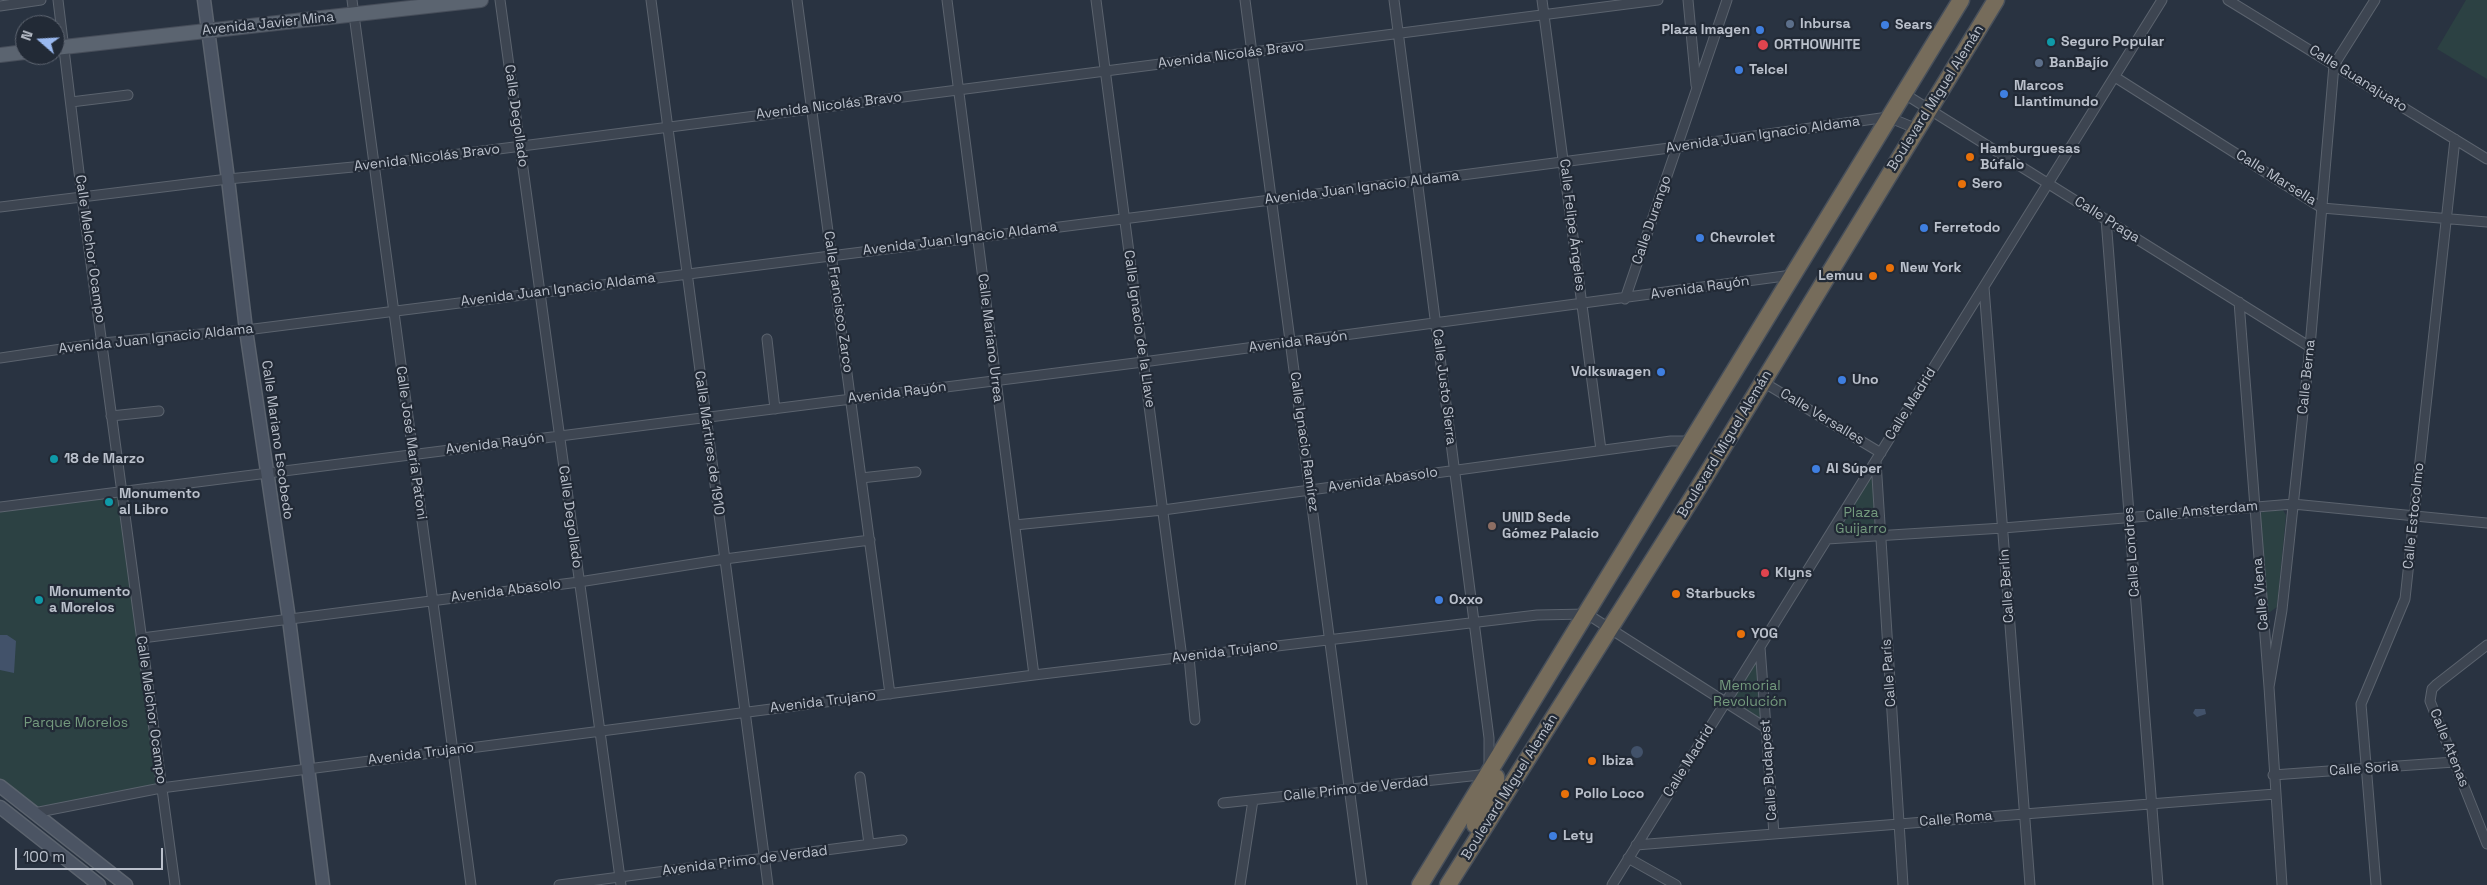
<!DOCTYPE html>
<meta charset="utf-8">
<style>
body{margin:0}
#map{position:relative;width:2487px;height:885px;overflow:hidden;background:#293341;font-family:"Space Grotesk",sans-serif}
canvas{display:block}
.north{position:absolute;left:15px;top:15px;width:50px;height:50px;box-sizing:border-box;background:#222a36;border:1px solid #5f6672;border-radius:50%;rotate:289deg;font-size:14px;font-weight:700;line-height:20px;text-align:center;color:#bac0cb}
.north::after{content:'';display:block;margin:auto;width:18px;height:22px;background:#9ab9f0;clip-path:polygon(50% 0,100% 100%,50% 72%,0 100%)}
.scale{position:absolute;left:15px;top:848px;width:148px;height:22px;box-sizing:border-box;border:2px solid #bac0cb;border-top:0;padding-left:6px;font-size:15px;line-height:18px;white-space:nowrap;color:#bac0cb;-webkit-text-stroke:4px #222a36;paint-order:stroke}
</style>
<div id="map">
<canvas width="2487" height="885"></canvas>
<div class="north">N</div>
<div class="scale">100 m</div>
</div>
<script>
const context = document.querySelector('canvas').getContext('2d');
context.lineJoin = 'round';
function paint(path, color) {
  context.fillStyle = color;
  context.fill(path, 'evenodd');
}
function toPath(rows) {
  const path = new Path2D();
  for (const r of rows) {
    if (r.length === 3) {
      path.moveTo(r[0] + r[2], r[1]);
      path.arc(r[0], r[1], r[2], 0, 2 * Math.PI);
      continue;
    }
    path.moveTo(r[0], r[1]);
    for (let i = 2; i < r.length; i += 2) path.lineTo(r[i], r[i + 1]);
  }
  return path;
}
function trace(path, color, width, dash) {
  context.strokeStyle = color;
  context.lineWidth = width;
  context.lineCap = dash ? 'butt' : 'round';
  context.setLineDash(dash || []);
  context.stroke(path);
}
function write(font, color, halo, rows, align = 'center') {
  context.font = font + ' "Space Grotesk",sans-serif';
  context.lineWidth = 4.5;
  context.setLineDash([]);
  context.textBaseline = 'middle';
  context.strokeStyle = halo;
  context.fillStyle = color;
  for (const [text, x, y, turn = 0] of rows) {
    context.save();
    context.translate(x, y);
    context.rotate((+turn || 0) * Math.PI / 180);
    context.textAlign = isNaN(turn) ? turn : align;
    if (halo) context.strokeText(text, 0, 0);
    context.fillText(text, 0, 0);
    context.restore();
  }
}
paint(toPath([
 [2466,0,2487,0,2487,79,2437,49],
 [1875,466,1880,538,1829,539],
 [121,490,163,788,35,807,0,780,0,506],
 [2283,510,2286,515,2277,607,2270,612,2267,611,2258,515,2262,512],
 [1764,643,1768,725,1729,699]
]), '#2c4143');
paint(toPath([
 [0,635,7,635,16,641,14,673,0,670],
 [2195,709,2205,709,2206,714,2197,717,2193,713],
 [1637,752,6]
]), '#42526a');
const street = toPath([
 [58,0,82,197,175,885],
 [352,0,471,885],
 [500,0,621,885],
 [651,0,768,885],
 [797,0,890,694],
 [947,0,1034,675],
 [1096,0,1182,658],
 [1245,0,1362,885],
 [1542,0,1601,450],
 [1688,0,1696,85],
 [2228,0,2487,159],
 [0,6,41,0],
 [2115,77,2322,208,2487,222],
 [1903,93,2310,347],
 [71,102,128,95],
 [0,207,228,179,374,165,1658,0],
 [2106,219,2158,885],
 [1984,287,2030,885],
 [1625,299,1727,0],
 [2239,302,2269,687,2282,885],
 [767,339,775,409],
 [0,358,102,343,246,330,1186,211,1677,147,1888,117,1917,129],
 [1763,382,1881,453],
 [111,416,159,411],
 [1876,461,1903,885],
 [861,478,916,472],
 [0,507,1143,362,1792,275],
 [1015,525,1163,510,1671,441,1692,441],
 [1827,539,2003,528,2293,504,2487,523],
 [142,638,579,582,725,559,870,540],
 [2487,645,2437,684,2432,689,2430,701,2487,844],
 [1760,647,1774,834],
 [1189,657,1195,720],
 [2269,687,2282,610,2310,347,2334,65,2375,0],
 [2273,775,2454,762],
 [860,777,869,844],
 [1223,803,1489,774,1489,738,1394,0],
 [34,813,161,788,1034,675,1537,615,1587,614,1766,728],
 [1636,845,2275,794],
 [1628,858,1676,885],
 [559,885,902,840],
 [1240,885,1253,800],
 [1612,885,2162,0],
 [2376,885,2361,704,2405,599,2455,139]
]);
const secondary = toPath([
 [204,0,228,179,246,330,289,619,323,885],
 [0,786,126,885],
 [0,807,99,885]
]);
const primary = toPath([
 [55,48,481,0],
 [0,55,25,52]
]);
const highway = toPath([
 [1475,825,1496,785,1496,777,1489,774],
 [1420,885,1961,0],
 [1448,885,1694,495,1996,0]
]);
trace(street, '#5b636e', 11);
trace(secondary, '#5b636e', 15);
trace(primary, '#474e5a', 16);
trace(highway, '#48505b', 19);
trace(street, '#3d4551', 9);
trace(secondary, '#4b5463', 12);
trace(primary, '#5b6470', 14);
trace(highway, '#766c5b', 16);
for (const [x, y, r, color] of [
 [1790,24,5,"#5c6f8a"],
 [1885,25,5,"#3f7fe0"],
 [1760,30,5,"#3f7fe0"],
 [2051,42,5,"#0f9aa8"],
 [1763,45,6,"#e0444e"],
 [2039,63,5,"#5c6f8a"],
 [1739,70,5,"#3f7fe0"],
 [2004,94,5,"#3f7fe0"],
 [1970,157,5,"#e8710a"],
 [1962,184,5,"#e8710a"],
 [1924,228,5,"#3f7fe0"],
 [1700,238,5,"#3f7fe0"],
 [1890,268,5,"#e8710a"],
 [1873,276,5,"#e8710a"],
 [1661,372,5,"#3f7fe0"],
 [1842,380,5,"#3f7fe0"],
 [54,459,5,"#0f9aa8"],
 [1816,469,5,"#3f7fe0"],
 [109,502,5,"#0f9aa8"],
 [1492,526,5,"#8d6e63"],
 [1765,573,5,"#e0444e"],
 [1676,594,5,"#e8710a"],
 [39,600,5,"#0f9aa8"],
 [1439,600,5,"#3f7fe0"],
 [1741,634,5,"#e8710a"],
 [1592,761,5,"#e8710a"],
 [1565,794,5,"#e8710a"],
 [1553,836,5,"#3f7fe0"]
]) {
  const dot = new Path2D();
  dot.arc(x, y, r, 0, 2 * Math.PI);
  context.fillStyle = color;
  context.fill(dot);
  trace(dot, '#222a36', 2);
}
write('14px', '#bac0cb', '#222a36', [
 ["Avenida Javier Mina",268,24,-6],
 ["Avenida Nicolás Bravo",1231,55,-7],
 ["Calle Guanajuato",2358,79,32],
 ["Boulevard Miguel Alemán",1936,98,-58],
 ["Avenida Nicolás Bravo",829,106,-7],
 ["Calle Degollado",516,116,82],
 ["Avenida Juan Ignacio Aldama",1763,135,-8],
 ["Avenida Nicolás Bravo",427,158,-7],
 ["Calle Marsella",2276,178,32],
 ["Avenida Juan Ignacio Aldama",1362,188,-7],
 ["Calle Durango",1652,220,-71],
 ["Calle Praga",2107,220,32],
 ["Calle Felipe Ángeles",1572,225,83],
 ["Avenida Juan Ignacio Aldama",960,239,-7],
 ["Calle Melchor Ocampo",90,249,82],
 ["Avenida Rayón",1700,288,-8],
 ["Avenida Juan Ignacio Aldama",558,290,-7],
 ["Calle Francisco Zarco",838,302,82],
 ["Calle Ignacio de la Llave",1139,329,82],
 ["Calle Mariano Urrea",990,338,83],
 ["Avenida Juan Ignacio Aldama",156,339,-6],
 ["Avenida Rayón",1298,342,-7],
 ["Calle Berna",2307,377,-84],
 ["Calle Justo Sierra",1444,387,83],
 ["Avenida Rayón",897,393,-7],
 ["Calle Madrid",1911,404,-58],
 ["Calle Versalles",1822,417,31],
 ["Calle Mariano Escobedo",277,440,82],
 ["Calle Ignacio Ramírez",1304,442,82],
 ["Calle José María Patoni",411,443,82],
 ["Calle Mártires de 1910",709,443,82],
 ["Avenida Rayón",495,444,-7],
 ["Boulevard Miguel Alemán",1725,444,-59],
 ["Avenida Abasolo",1383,480,-8],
 ["Calle Amsterdam",2202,511,-5],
 ["Calle Estocolmo",2414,516,-84],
 ["Calle Degollado",570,517,82],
 ["Calle Londres",2132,552,-94],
 ["Calle Berlín",2007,586,-94],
 ["Avenida Abasolo",506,591,-7],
 ["Calle Viena",2261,594,-95],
 ["Avenida Trujano",1225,652,-7],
 ["Calle París",1889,673,-94],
 ["Avenida Trujano",823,702,-7],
 ["Calle Melchor Ocampo",151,710,82],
 ["Calle Atenas",2449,748,68],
 ["Avenida Trujano",421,754,-7],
 ["Calle Madrid",1689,761,-58],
 ["Calle Soria",2364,769,-4],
 ["Calle Budapest",1769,770,-94],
 ["Boulevard Miguel Alemán",1510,787,-58],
 ["Calle Primo de Verdad",1356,789,-6],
 ["Calle Roma",1956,819,-5],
 ["Avenida Primo de Verdad",745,861,-7]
]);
write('bold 14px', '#bac0cb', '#222a36', [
 ["Inbursa",1800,24],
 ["Sears",1895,25],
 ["Plaza Imagen",1750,30,"right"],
 ["Seguro Popular",2061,42],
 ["ORTHOWHITE",1774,45],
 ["BanBajío",2049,63],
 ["Telcel",1749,70],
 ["Marcos",2014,86],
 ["Llantimundo",2014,102],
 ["Hamburguesas",1980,149],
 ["Búfalo",1980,165],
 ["Sero",1972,184],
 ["Ferretodo",1934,228],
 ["Chevrolet",1710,238],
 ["New York",1900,268],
 ["Lemuu",1863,276,"right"],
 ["Volkswagen",1651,372,"right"],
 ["Uno",1852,380],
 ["18 de Marzo",64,459],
 ["Al Súper",1826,469],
 ["Monumento",119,494],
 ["al Libro",119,510],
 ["UNID Sede",1502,518],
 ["Gómez Palacio",1502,534],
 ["Klyns",1775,573],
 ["Monumento",49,592],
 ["a Morelos",49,608],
 ["Starbucks",1686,594],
 ["Oxxo",1449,600],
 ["YOG",1751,634],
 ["Ibiza",1602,761],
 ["Pollo Loco",1575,794],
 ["Lety",1563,836]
], 'left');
write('14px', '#73997d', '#222a36', [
 ["Plaza",1861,513],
 ["Guijarro",1861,529],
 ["Memorial",1750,686],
 ["Revolución",1750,702],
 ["Parque Morelos",76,723]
]);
</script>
